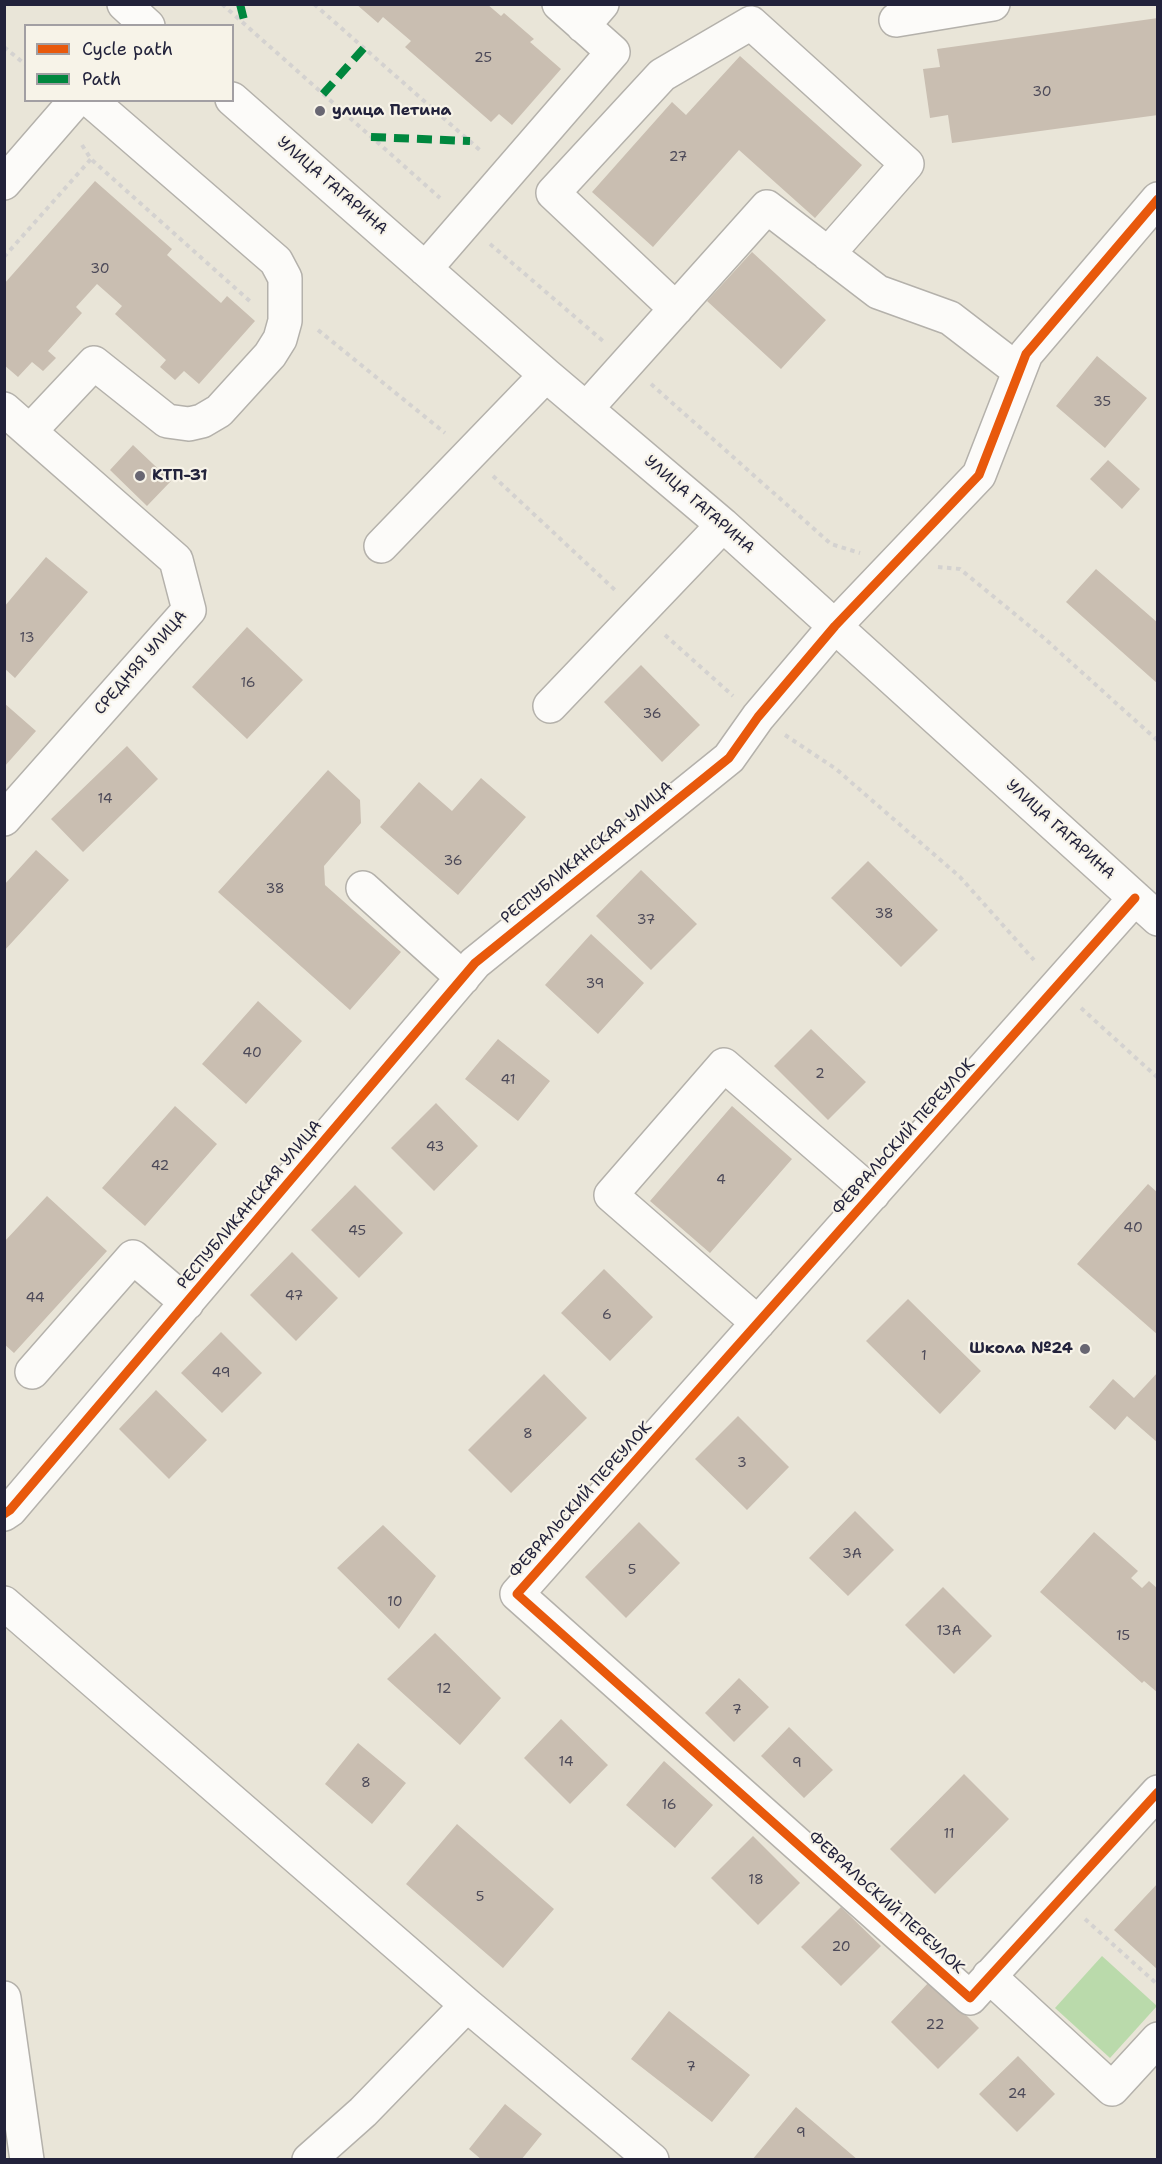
<!DOCTYPE html>
<meta charset="utf-8">
<style>
body{margin:0}
#map{position:relative;width:1162px;height:2164px;overflow:hidden;background:#e9e5d8;font-family:"Shantell Sans",sans-serif}
canvas{display:block}
.frame{position:absolute;inset:0;border:6px solid #22223b;pointer-events:none}
.legend{position:absolute;left:24px;top:24px;width:210px;height:78px;box-sizing:border-box;background:#f7f3e8;border:2px solid #a29fa3;margin:0;padding:8px 10px;list-style:none;font-size:18px;color:#22223b}
.legend li{display:flex;align-items:center;gap:12px;height:30px}
.legend b{width:30px;border:2px solid #a29fa3}
</style>
<div id="map">
<canvas width="1162" height="2164"></canvas>
<div class="frame"></div>
<ul class="legend">
<li><b style="height:8px;background:#e8590c"></b>Cycle path</li>
<li><b style="height:8px;background:#00873e"></b>Path</li>
</ul>
</div>
<script>
const context = document.querySelector('canvas').getContext('2d');
context.lineJoin = 'round';
function paint(path, color) {
  context.fillStyle = color;
  context.fill(path, 'evenodd');
}
function toPath(rows) {
  const path = new Path2D();
  for (const r of rows) {
    path.moveTo(r[0], r[1]);
    for (let i = 2; i < r.length; i += 2) path.lineTo(r[i], r[i + 1]);
  }
  return path;
}
function trace(path, color, width, dash) {
  context.strokeStyle = color;
  context.lineWidth = width;
  context.lineCap = dash ? 'butt' : 'round';
  context.setLineDash(dash || []);
  context.stroke(path);
}
function write(font, color, halo, rows, align = 'center') {
  context.font = font + ' "Shantell Sans",sans-serif';
  context.lineWidth = 4.5;
  context.setLineDash([]);
  context.textBaseline = 'middle';
  context.strokeStyle = halo;
  context.fillStyle = color;
  for (const [text, x, y, turn = 0] of rows) {
    context.save();
    context.translate(x, y);
    context.rotate((+turn || 0) * Math.PI / 180);
    context.textAlign = isNaN(turn) ? turn : align;
    if (halo) context.strokeText(text, 0, 0);
    context.fillText(text, 0, 0);
    context.restore();
  }
}
paint(toPath([
 [1102,1956,1157,2006,1110,2058,1055,2008]
]), '#badaab');
paint(toPath([
 [356,4,487,4,501,16,504,13,534,39,530,42,561,69,512,125,499,114,491,122,405,47,411,41,383,17,378,23],
 [1158,18,1158,115,952,143,948,115,930,118,923,69,940,67,937,49],
 [740,56,862,165,815,218,739,150,653,247,592,192,672,102,686,115],
 [95,181,172,249,167,255,221,303,227,296,255,321,199,384,184,371,175,380,160,367,166,360,115,314,122,306,97,284,76,307,82,313,48,351,56,358,43,371,32,362,18,377,4,365,4,284],
 [752,252,826,320,781,369,707,301],
 [1097,356,1147,398,1105,448,1056,406],
 [133,445,171,481,147,506,110,470],
 [1108,460,1140,489,1122,509,1090,479],
 [46,557,88,592,15,678,4,668,4,607],
 [1096,569,1158,623,1158,684,1066,602],
 [247,627,303,680,247,739,192,687],
 [641,665,700,725,662,762,604,702],
 [4,703,36,731,4,767],
 [127,746,158,779,83,852,51,819],
 [328,770,360,800,361,823,324,866,325,885,401,952,350,1010,218,892],
 [481,778,526,817,458,895,380,827,419,782,452,811],
 [36,850,69,880,4,951,4,885],
 [868,861,938,930,901,967,831,898],
 [641,870,697,924,651,970,596,916],
 [591,934,644,983,598,1034,545,985],
 [258,1001,302,1041,246,1104,202,1064],
 [811,1029,866,1082,828,1120,774,1066],
 [498,1039,550,1081,518,1121,465,1079],
 [436,1103,478,1146,434,1191,391,1148],
 [175,1106,217,1144,145,1226,102,1188],
 [732,1106,792,1159,710,1253,650,1201],
 [1148,1184,1158,1193,1158,1335,1077,1264],
 [355,1185,403,1233,359,1278,311,1230],
 [47,1196,107,1251,14,1353,4,1344,4,1242],
 [292,1252,338,1298,296,1341,250,1295],
 [604,1269,653,1317,610,1361,561,1313],
 [908,1299,981,1371,940,1414,866,1341],
 [221,1332,262,1373,222,1413,181,1373],
 [1158,1372,1158,1443,1127,1416,1115,1430,1089,1407,1113,1379,1134,1398],
 [544,1374,587,1418,511,1493,468,1450],
 [156,1390,207,1440,169,1479,119,1429],
 [738,1416,789,1467,747,1510,695,1459],
 [855,1511,894,1550,848,1596,809,1558],
 [639,1522,680,1563,626,1618,585,1577],
 [383,1525,436,1576,399,1629,337,1568],
 [1094,1532,1138,1571,1131,1578,1142,1588,1149,1581,1158,1589,1158,1693,1144,1681,1142,1683,1040,1592],
 [943,1587,992,1636,954,1674,905,1625],
 [435,1633,501,1698,460,1745,387,1679],
 [739,1678,769,1707,734,1742,705,1713],
 [561,1719,608,1765,570,1804,524,1758],
 [789,1727,833,1770,804,1798,761,1756],
 [358,1743,406,1783,372,1824,325,1784],
 [664,1761,713,1805,675,1848,626,1805],
 [964,1774,1009,1819,935,1894,890,1849],
 [457,1824,554,1909,503,1968,406,1884],
 [753,1836,800,1883,758,1925,711,1878],
 [1158,1883,1158,1970,1114,1930],
 [841,1907,881,1946,841,1986,801,1947],
 [931,1980,979,2028,938,2069,891,2022],
 [669,2011,750,2075,712,2122,631,2059],
 [1018,2056,1055,2094,1017,2132,979,2094],
 [505,2104,542,2134,521,2160,482,2160,469,2149],
 [796,2107,858,2160,752,2160]
]), '#c9beb1');
const minor = toPath([
 [124,4,148,26],
 [896,20,993,4],
 [583,26,602,4],
 [232,99,546,375,723,525,1158,919],
 [4,183,76,100],
 [425,269,613,52,559,4],
 [676,309,553,193,662,75,751,23,907,164,828,254],
 [4,409,176,560,189,610,4,819],
 [586,409,767,207,878,292,950,318,1019,371],
 [30,431,94,363,167,421,189,424,202,421,219,411,270,355,280,339,285,321,285,278,276,261,90,100],
 [381,546,546,375],
 [550,706,723,525],
 [363,888,463,978],
 [1135,898,517,1594,970,1998,1158,1792],
 [758,1323,611,1195,724,1065,873,1194],
 [32,1372,133,1257,187,1303],
 [4,1514,10,1510,475,963,729,758,758,717,835,626,979,475,1026,354,1158,199],
 [4,1603,467,2005,652,2160],
 [989,1976,1112,2089,1158,2039],
 [4,1998,27,2160],
 [309,2160,363,2112,467,2005]
]);
trace(minor, '#b4b1ab', 36);
trace(toPath([
 [222,4,440,198],
 [314,4,482,152],
 [4,47,26,65],
 [82,145,91,159,252,303],
 [490,244,603,341],
 [4,257,91,159],
 [318,330,445,433],
 [651,384,831,544,860,553],
 [493,476,615,590],
 [938,567,960,569,1044,638,1158,741],
 [665,635,733,696],
 [785,735,836,769,960,877,1034,960],
 [1081,1008,1158,1078],
 [1085,1919,1158,1985]
]), '#d4d2d0', 4, [4.5, 4.5]);
trace(minor, '#fcfbf9', 33);
trace(toPath([
 [240,4,245,24],
 [323,94,364,48],
 [371,137,470,141]
]), '#00873e', 8, [15, 8]);
trace(toPath([
 [1135,898,517,1594,970,1998,1158,1792],
 [4,1514,10,1510,475,963,729,758,758,717,835,626,979,475,1026,354,1158,199]
]), '#e8590c', 9);
for (const [x, y, r, color] of [
 [320,111,6,"#686672"],
 [140,476,6,"#686672"],
 [1085,1349,6,"#686672"]
]) {
  const dot = new Path2D();
  dot.arc(x, y, r, 0, 2 * Math.PI);
  context.fillStyle = color;
  context.fill(dot);
  trace(dot, '#f7f3e8', 2);
}
write('14px', '#4c4958', null, [
 ["25",483,58],
 ["30",1042,92],
 ["27",678,157],
 ["30",100,269],
 ["35",1102,402],
 ["13",27,638],
 ["16",248,683],
 ["36",652,714],
 ["14",105,799],
 ["36",453,861],
 ["38",275,889],
 ["38",884,914],
 ["37",646,920],
 ["39",595,984],
 ["40",252,1053],
 ["2",820,1074],
 ["41",508,1080],
 ["43",435,1147],
 ["42",160,1166],
 ["4",721,1180],
 ["40",1133,1228],
 ["45",357,1231],
 ["47",294,1296],
 ["44",35,1298],
 ["6",607,1315],
 ["1",924,1356],
 ["49",221,1373],
 ["8",528,1434],
 ["3",742,1463],
 ["3А",852,1554],
 ["5",632,1570],
 ["10",395,1602],
 ["13А",949,1631],
 ["15",1123,1636],
 ["12",444,1689],
 ["7",737,1710],
 ["14",566,1762],
 ["9",797,1763],
 ["8",366,1783],
 ["16",669,1805],
 ["11",949,1834],
 ["18",756,1880],
 ["5",480,1897],
 ["20",841,1947],
 ["22",935,2025],
 ["7",691,2067],
 ["24",1017,2094],
 ["9",801,2133]
]);
write('bold 16px', '#22223b', '#f7f3e8', [
 ["улица Петина",332,111],
 ["КТП-31",152,476],
 ["Школа №24",1073,1349,"right"]
], 'left');
write('16px', '#22223b', '#f7f3e8', [
 ["УЛИЦА ГАГАРИНА",332,186,41],
 ["УЛИЦА ГАГАРИНА",699,505,41],
 ["СРЕДНЯЯ УЛИЦА",141,663,-49],
 ["УЛИЦА ГАГАРИНА",1060,830,42],
 ["РЕСПУБЛИКАНСКАЯ УЛИЦА",587,853,-39],
 ["ФЕВРАЛЬСКИЙ ПЕРЕУЛОК",904,1137,-48],
 ["РЕСПУБЛИКАНСКАЯ УЛИЦА",250,1205,-50],
 ["ФЕВРАЛЬСКИЙ ПЕРЕУЛОК",581,1500,-48],
 ["ФЕВРАЛЬСКИЙ ПЕРЕУЛОК",886,1903,42]
]);
</script>
